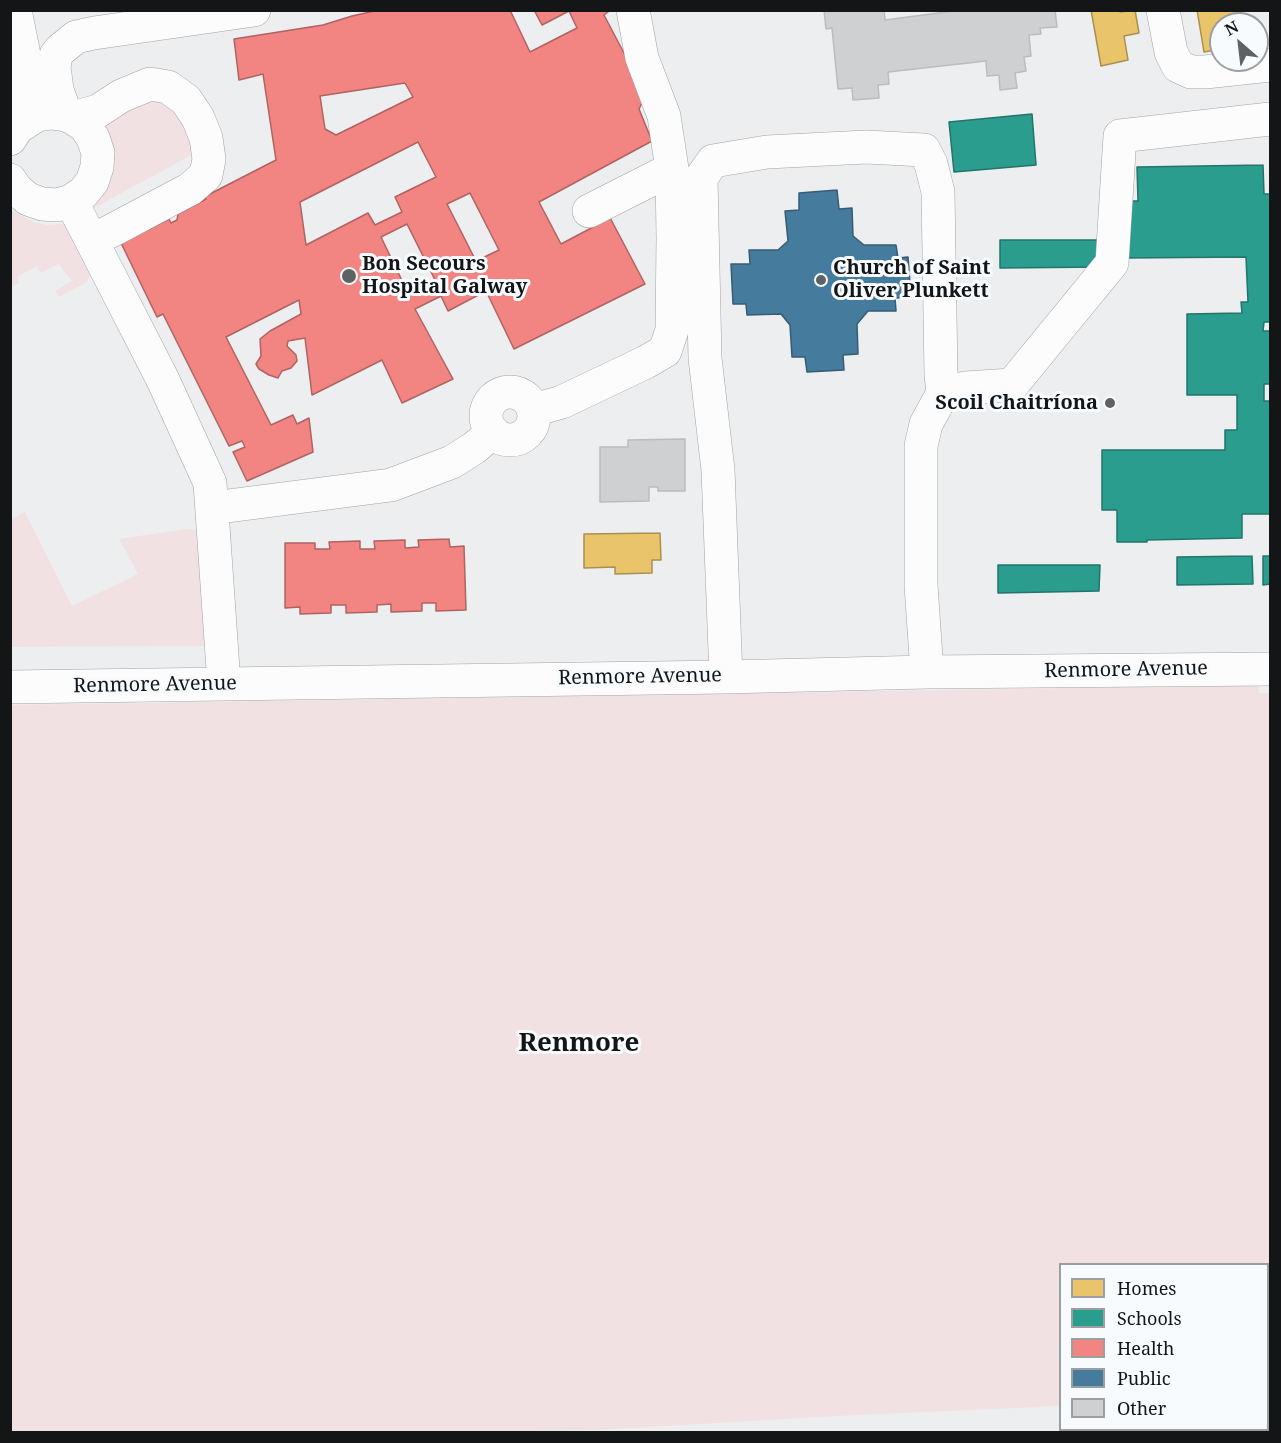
<!DOCTYPE html>
<meta charset="utf-8">
<style>
body{margin:0}
#map{position:relative;width:1281px;height:1443px;overflow:hidden;background:#eceef0;font-family:"Noto Serif",serif}
canvas{display:block}
.frame{position:absolute;inset:0;border:12px solid #131516;pointer-events:none}
.legend{position:absolute;left:1059px;top:1263px;width:210px;height:168px;box-sizing:border-box;background:#f8fbfe;border:2px solid #9c9fa1;margin:0;padding:8px 10px;list-style:none;font-size:18px;color:#131516}
.legend li{display:flex;align-items:center;gap:12px;height:30px}
.legend b{width:30px;border:2px solid #9c9fa1}
.north{position:absolute;left:1209px;top:12px;width:60px;height:60px;box-sizing:border-box;background:#f8fbfe;border:2px solid #9c9fa1;border-radius:50%;rotate:332deg;font-size:16px;font-weight:700;line-height:24px;text-align:center;color:#131516}
.north::after{content:'';display:block;margin:auto;width:21px;height:27px;background:#5f6162;clip-path:polygon(50% 0,100% 100%,50% 72%,0 100%)}
</style>
<div id="map">
<canvas width="1281" height="1443"></canvas>
<div class="frame"></div>
<ul class="legend">
<li><b style="height:16px;background:#e9c46a"></b>Homes</li>
<li><b style="height:16px;background:#2a9d8f"></b>Schools</li>
<li><b style="height:16px;background:#f28482"></b>Health</li>
<li><b style="height:16px;background:#457b9d"></b>Public</li>
<li><b style="height:16px;background:#cfd0d2"></b>Other</li>
</ul>
<div class="north">N</div>
</div>
<script>
const context = document.querySelector('canvas').getContext('2d');
context.lineJoin = 'round';
function paint(path, color) {
  context.fillStyle = color;
  context.fill(path, 'evenodd');
}
function toPath(rows) {
  const path = new Path2D();
  for (const r of rows) {
    if (r.length === 3) {
      path.moveTo(r[0] + r[2], r[1]);
      path.arc(r[0], r[1], r[2], 0, 2 * Math.PI);
      continue;
    }
    path.moveTo(r[0], r[1]);
    for (let i = 2; i < r.length; i += 2) path.lineTo(r[i], r[i + 1]);
  }
  return path;
}
function trace(path, color, width, dash) {
  context.strokeStyle = color;
  context.lineWidth = width;
  context.lineCap = dash ? 'butt' : 'round';
  context.setLineDash(dash || []);
  context.stroke(path);
}
function write(font, color, halo, rows, align = 'center') {
  context.font = font + ' "Noto Serif",serif';
  context.lineWidth = 6;
  context.setLineDash([]);
  context.textBaseline = 'middle';
  context.strokeStyle = halo;
  context.fillStyle = color;
  for (const [text, x, y, turn = 0] of rows) {
    context.save();
    context.translate(x, y);
    context.rotate((+turn || 0) * Math.PI / 180);
    context.textAlign = isNaN(turn) ? turn : align;
    if (halo) context.strokeText(text, 0, 0);
    context.fillText(text, 0, 0);
    context.restore();
  }
}
paint(toPath([
 [170,94,199,151,92,209,90,204,108,138,102,113],
 [10,209,29,220,37,223,46,225,65,224,91,274,87,282,59,297,55,291,72,281,59,264,41,273,37,266,17,277,19,283,11,287],
 [25,512,72,606,138,574,119,539,187,529,191,529,198,531,205,646,11,647,11,519],
 [1259,685,1259,693,1270,693,1270,1432,1130,1432,1129,1430,1268,1430,1268,1264,1060,1264,1060,1406,836,1416,597,1430,472,1432,11,1432,10,705]
]), '#f1e1e3');
const homes = toPath([
 [1091,10,1119,10,1120,12,1135,10,1139,33,1124,36,1128,60,1101,66,1091,10],
 [1197,10,1241,10,1242,20,1227,23,1227,24,1221,24,1221,49,1204,52,1197,10],
 [660,533,661,560,652,560,652,573,615,574,615,567,584,568,584,534,660,533]
]);
paint(homes, '#e9c46a');
trace(homes, '#a99051', 1.5);
const schools = toPath([
 [1032,114,1036,165,954,172,949,122,1032,114],
 [1263,165,1264,194,1270,194,1270,322,1264,322,1263,331,1270,331,1270,384,1264,384,1264,401,1270,401,1270,514,1242,514,1242,538,1147,540,1147,542,1117,542,1117,510,1102,510,1102,450,1225,450,1225,430,1237,430,1237,395,1187,395,1187,314,1242,313,1241,302,1248,302,1246,257,1122,258,1122,201,1138,201,1137,167,1263,165],
 [1000,240,1103,240,1103,267,1000,268,1000,240],
 [1252,556,1253,584,1177,585,1177,557,1252,556],
 [1263,556,1270,556,1270,584,1263,585,1263,556],
 [998,565,1100,565,1099,591,998,593,998,565]
]);
paint(schools, '#2a9d8f');
trace(schools, '#23746b', 1.5);
const health = toPath([
 [379,10,510,10,530,52,577,28,569,11,542,25,534,10,607,10,608,12,604,15,646,95,639,109,652,141,539,202,561,244,597,225,607,212,645,284,514,349,486,291,448,311,441,296,415,309,453,379,402,403,382,360,312,395,305,338,288,341,287,346,296,355,297,361,291,368,282,371,278,378,269,375,259,369,256,364,261,356,260,339,270,331,301,314,299,300,226,337,271,425,293,415,297,424,309,418,313,452,247,481,233,452,245,447,242,441,229,446,163,314,157,317,121,243,169,219,171,223,177,220,178,214,206,199,204,197,276,160,263,74,239,80,234,39,323,25,352,16,379,10],
 [405,83,413,97,336,135,325,129,320,96,405,83],
 [418,142,436,177,395,197,402,212,375,225,368,213,306,245,300,202,418,142],
 [470,193,499,250,476,261,447,204,470,193],
 [407,224,436,282,409,295,381,237,407,224],
 [449,539,450,547,464,546,466,610,436,611,436,603,422,603,422,611,391,612,391,604,377,605,377,612,346,613,346,605,331,605,331,613,300,614,300,607,285,608,285,543,315,543,315,549,330,549,329,542,360,541,360,549,375,549,374,541,405,540,405,548,419,547,418,540,449,539]
]);
paint(health, '#f28482');
trace(health, '#af6362', 1.5);
const public = toPath([
 [837,190,839,209,852,208,853,236,864,245,896,245,898,258,908,257,911,297,895,298,896,311,868,311,857,324,858,354,843,355,844,370,807,372,805,357,792,357,790,325,781,314,747,315,746,304,733,304,731,264,750,264,749,250,778,250,788,241,785,211,799,210,799,193,837,190]
]);
paint(public, '#457b9d');
trace(public, '#365c74', 1.5);
const building = toPath([
 [824,10,884,10,885,20,961,10,1055,10,1057,27,1040,28,1041,34,1029,35,1031,56,1024,57,1026,71,1015,73,1017,88,1000,90,999,75,987,76,986,61,888,72,889,84,878,85,879,98,853,100,852,88,838,89,832,28,826,29,824,10],
 [685,439,685,491,658,491,658,487,649,487,649,501,600,502,600,447,628,447,628,440,685,439],
 [1143,1430,1229,1430,1229,1432,1143,1432,1143,1430],
 [1234,1430,1266,1430,1266,1432,1235,1432,1234,1430]
]);
paint(building, '#cfd0d2');
trace(building, '#bbbcbe', 1.5);
const minor = toPath([
 [15,10,25,60,26,88,24,123],
 [1163,10,1171,52,1178,66,1191,72,1205,72,1270,65],
 [66,115,57,90,54,67,56,55,60,50,76,37,94,33,254,10],
 [73,118,98,111,121,96,150,84,168,87,186,100,198,118,206,138,209,159,206,175,190,189,92,241],
 [10,139,17,128,37,115,51,113,66,115,73,118,85,126,93,138,98,153,97,167,92,182,83,193,71,201,57,205,42,204,28,199,17,190,10,180],
 [71,201,83,224,163,380,210,483,224,684],
 [589,211,672,169],
 [510,416,24],
 [943,393,965,388,1012,385,1112,263,1120,136,1270,119],
 [534,410,562,402,646,362,665,351,672,330,673,238,672,169,664,116,642,58,633,10],
 [212,508,391,485,452,462,474,448,493,432],
 [726,677,718,470,705,358,701,178,713,161,767,152,866,147,924,150,931,164,938,192,941,375,943,393,926,424,921,446,921,585,927,672],
 [10,687,726,677,927,672,1270,669]
]);
trace(minor, '#a1a3a4', 34);
trace(minor, '#fcfcfd', 33);
for (const [x, y, r, color] of [
 [349,276,8,"#5f6162"],
 [821,280,6,"#5f6162"],
 [1110,403,6,"#5f6162"]
]) {
  const dot = new Path2D();
  dot.arc(x, y, r, 0, 2 * Math.PI);
  context.fillStyle = color;
  context.fill(dot);
  trace(dot, '#f8fbfe', 2);
}
write('bold 20px', '#131516', '#f8fbfe', [
 ["Bon Secours",362,264],
 ["Hospital Galway",362,287],
 ["Church of Saint",833,268],
 ["Oliver Plunkett",833,291],
 ["Scoil Chaitríona",1098,403,"right"]
], 'left');
write('20px', '#131516', '#f8fbfe', [
 ["Renmore Avenue",1126,670,-1],
 ["Renmore Avenue",640,677,-1],
 ["Renmore Avenue",155,685,-1]
]);
write('bold 26px', '#131516', '#f8fbfe', [
 ["Renmore",579,1044]
]);
</script>
